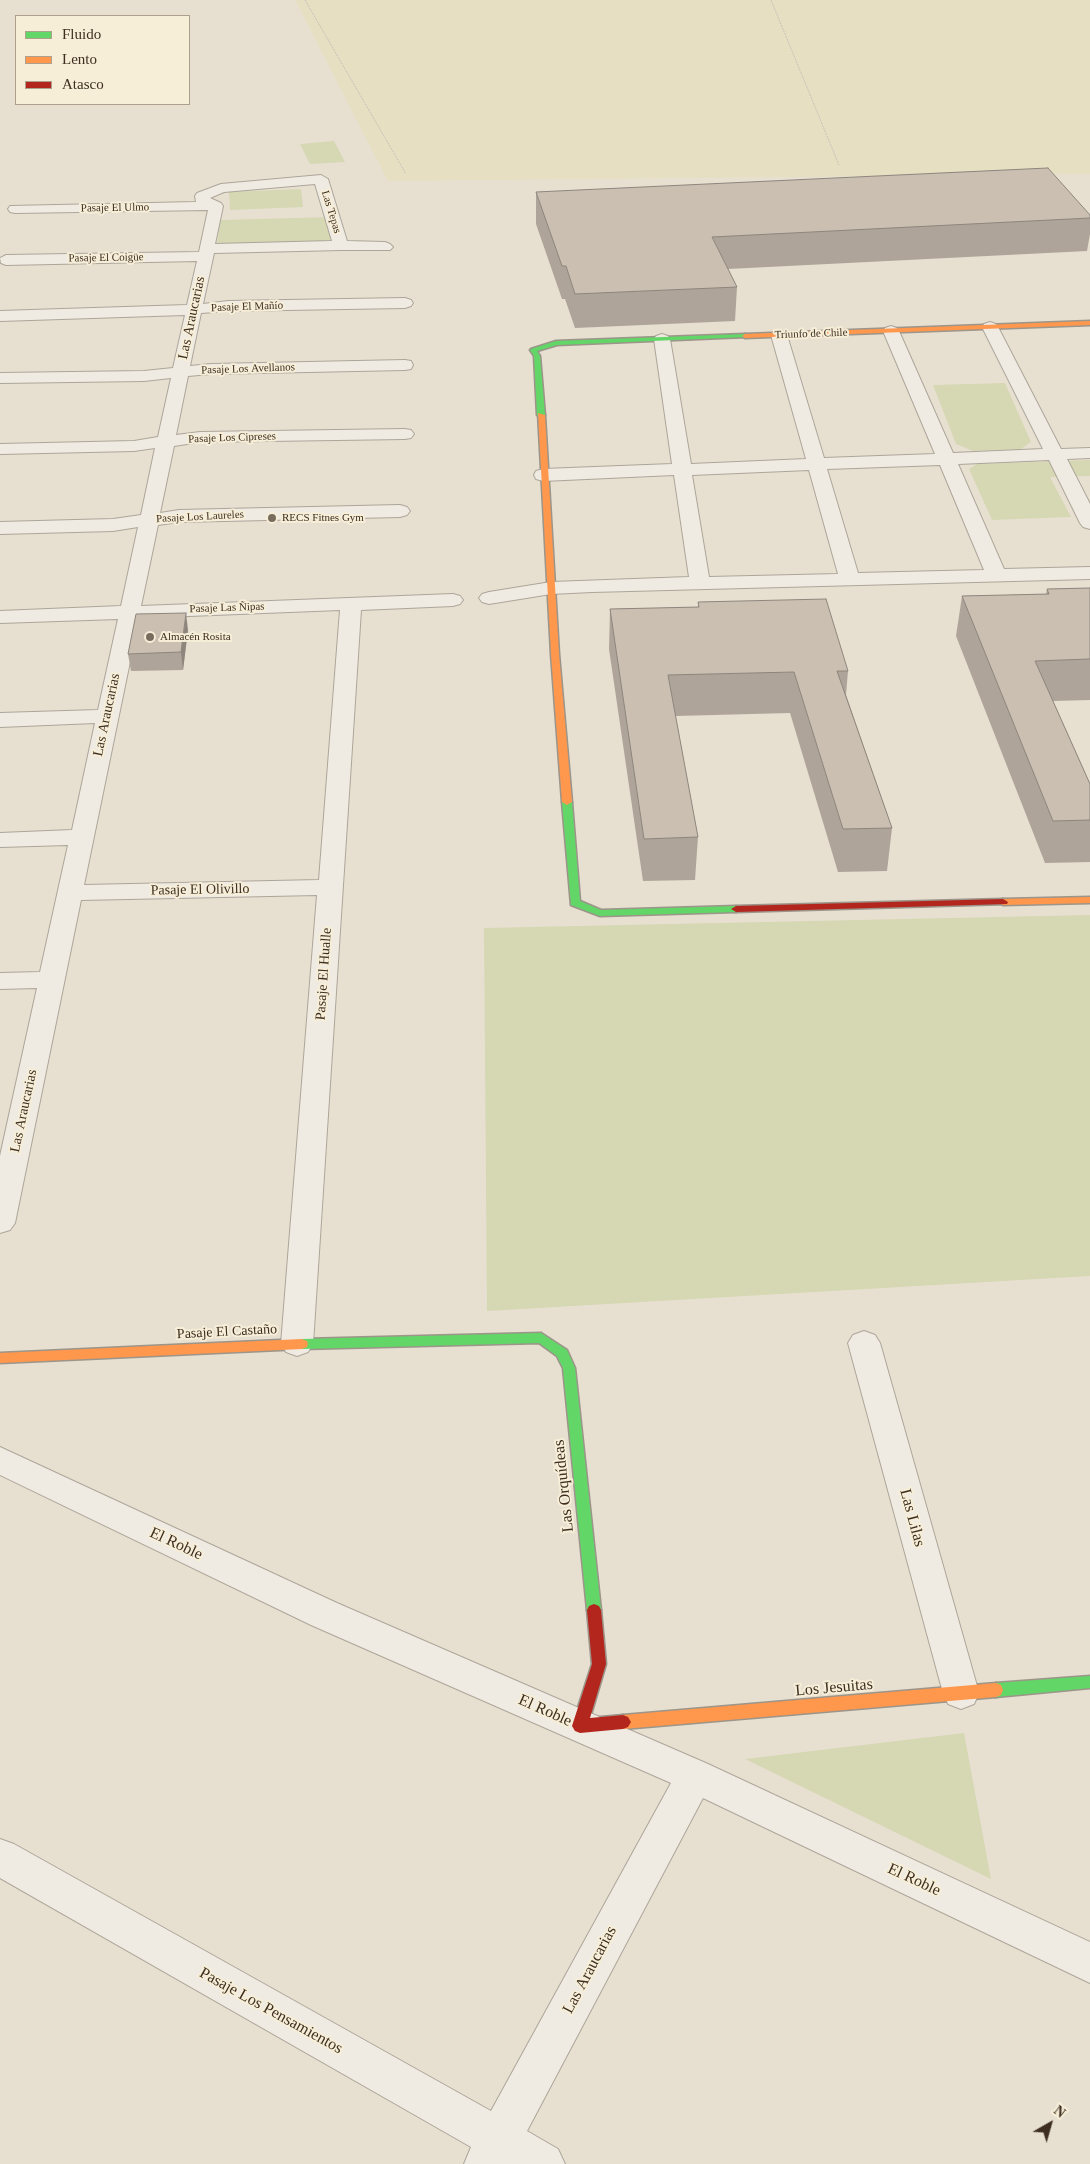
<!DOCTYPE html>
<meta charset="utf-8">
<style>
body{margin:0}
#map{position:relative;width:1090px;height:2164px;overflow:hidden;background:#e7e0d1;font-family:Georgia,serif}
canvas{display:block}
.legend{position:absolute;left:15px;top:15px;width:175px;height:90px;box-sizing:border-box;background:#f7eed8;border:1px solid #ada18e;margin:0;padding:6px 9px;list-style:none;font-size:15px;color:#3d2e20}
.legend li{display:flex;align-items:center;gap:10px;height:25px}
.legend b{width:25px;border:1px solid #ada18e}
.north{position:absolute;left:1025px;top:2099px;width:50px;height:50px;-webkit-text-stroke:4px #f7eed8;paint-order:stroke;rotate:38deg;font-size:14px;font-weight:700;line-height:20px;text-align:center;color:#3d2e20}
.north::after{content:'';display:block;margin:auto;width:18px;height:22px;background:#3d2e20;clip-path:polygon(50% 0,100% 100%,50% 72%,0 100%)}
</style>
<div id="map">
<canvas width="1090" height="2164"></canvas>
<ul class="legend">
<li><b style="height:6px;background:#63d668"></b>Fluido</li>
<li><b style="height:6px;background:#ff974d"></b>Lento</li>
<li><b style="height:6px;background:#b3261e"></b>Atasco</li>
</ul>
<div class="north">N</div>
</div>
<script>
const context = document.querySelector('canvas').getContext('2d');
context.lineJoin = 'round';
function paint(path, color) {
  context.fillStyle = color;
  context.fill(path, 'evenodd');
}
function toPath(rows) {
  const path = new Path2D();
  for (const r of rows) {
    path.moveTo(r[0], r[1]);
    for (let i = 2; i < r.length; i += 2) path.lineTo(r[i], r[i + 1]);
  }
  return path;
}
function trace(path, color, width, dash) {
  context.strokeStyle = color;
  context.lineWidth = width;
  context.lineCap = dash ? 'butt' : 'round';
  context.setLineDash(dash || []);
  context.stroke(path);
}
function write(font, color, halo, rows, align = 'center') {
  context.font = font + ' Georgia,serif';
  context.lineWidth = 4;
  context.setLineDash([]);
  context.textBaseline = 'middle';
  context.strokeStyle = halo;
  context.fillStyle = color;
  for (const [text, x, y, turn = 0] of rows) {
    context.save();
    context.translate(x, y);
    context.rotate((+turn || 0) * Math.PI / 180);
    context.textAlign = isNaN(turn) ? turn : align;
    if (halo) context.strokeText(text, 0, 0);
    context.fillText(text, 0, 0);
    context.restore();
  }
}
paint(toPath([
 [295,0,1090,0,1090,174,388,181]
]), '#e6dfc2');
paint(toPath([
 [334,141,345,162,310,164,300,144],
 [301,189,303,207,230,210,229,192],
 [332,217,332,242,217,245,220,220],
 [1005,383,1031,442,1021,449,973,451,956,444,933,385],
 [1090,460,1090,476,1050,477,1071,517,992,520,969,469,977,464],
 [1090,915,1090,1276,487,1311,484,928],
 [964,1733,991,1879,745,1759]
]), '#d6d7b3');
const street = toPath([
 [321,175,328,179,347,241,385,242,390,244,393,247,390,250,341,250,214,253,203,304,228,301,405,298,411,300,413,303,411,306,405,308,228,311,201,313,190,366,211,364,405,360,411,361,413,365,411,369,405,370,211,374,188,376,176,435,200,432,405,429,411,430,414,434,411,438,405,439,200,442,174,446,160,513,179,510,400,505,407,507,410,511,407,515,400,517,179,522,158,525,141,606,453,594,460,596,463,600,460,604,453,606,361,610,313,1344,308,1352,297,1356,286,1352,281,1344,317,895,81,900,15,1223,10,1230,0,1233,0,1156,37,988,0,989,0,973,40,972,68,845,0,847,0,833,72,830,95,723,0,727,0,713,98,710,118,619,0,623,0,611,121,606,138,527,113,531,0,534,0,522,113,519,141,515,155,448,134,451,0,454,0,444,134,441,158,437,171,378,144,381,0,383,0,373,144,371,173,368,185,315,0,321,0,311,187,305,197,261,6,265,1,263,0,258,6,255,199,252,208,210,15,213,10,212,8,209,10,206,196,202,195,196,197,193,221,184,321,175],
 [315,184,332,241,215,244,223,206,221,203,210,198,224,192,315,184],
 [340,610,319,880,84,885,139,618,340,610],
 [990,322,996,324,998,327,1061,449,1090,448,1090,458,1067,459,1090,504,1090,529,1083,527,1080,523,1049,460,958,464,1004,569,1090,567,1090,579,592,592,551,594,489,604,482,602,479,598,482,594,489,592,551,582,689,577,674,475,543,481,536,479,534,475,536,471,543,469,672,464,654,339,656,336,662,334,668,336,670,339,691,464,806,459,771,335,773,332,779,330,785,332,787,335,824,458,935,454,883,331,885,328,891,326,897,328,899,331,953,453,1043,449,982,327,984,324,990,322],
 [940,465,984,570,858,573,827,469,940,465],
 [809,470,838,574,709,577,692,475,809,470],
 [864,1331,875,1335,880,1343,979,1693,974,1704,961,1709,948,1704,943,1693,848,1343,853,1335,864,1331],
 [0,1447,337,1603,708,1764,1090,1942,1090,1983,703,1798,527,2131,558,2149,565,2164,464,2164,471,2147,0,1878,0,1839,14,1844,491,2111,671,1783,311,1625,0,1475,0,1447]
]);
const fast = toPath([
 [745,334,748,336,747,337,557,345,537,351,540,356,545,415,541,417,537,415,534,356,530,350,531,349,556,341,745,334],
 [567,799,572,802,580,901,601,910,736,906,741,909,736,912,600,916,571,905,562,802,567,799],
 [541,1333,567,1350,575,1368,601,1610,599,1614,594,1616,589,1614,587,1610,563,1368,557,1356,539,1343,302,1349,297,1347,296,1344,297,1341,302,1339,541,1333],
 [1090,1676,1090,1688,996,1697,991,1695,989,1690,991,1685,996,1683,1090,1676]
]);
const slow = toPath([
 [1090,321,1090,325,745,338,742,336,745,334,1090,321],
 [538,413,545,415,559,654,572,802,567,805,562,802,551,654,538,413],
 [1090,897,1090,903,1003,905,998,902,1003,899,1090,897],
 [302,1339,307,1341,308,1344,307,1347,302,1349,0,1363,0,1353,302,1339],
 [996,1683,1001,1685,1003,1690,1001,1695,996,1697,623,1729,618,1727,615,1722,618,1717,623,1715,996,1683]
]);
const jam = toPath([
 [1003,899,1008,902,1007,904,736,912,731,909,736,906,1003,899],
 [594,1604,599,1606,601,1610,606,1664,590,1718,623,1715,628,1717,631,1722,628,1727,623,1729,580,1733,575,1731,572,1726,592,1664,587,1610,589,1606,594,1604]
]);
trace(street, '#ada599', 2);
trace(fast, '#9c958a', 3);
trace(slow, '#9c958a', 3);
trace(jam, '#9c958a', 3);
trace(toPath([
 [305,0,406,174],
 [771,0,839,165]
]), '#c8c2b9', 1, [2, 1]);
paint(street, '#efebe3');
paint(fast, '#63d668');
paint(slow, '#ff974d');
paint(jam, '#b3261e');
paint(toPath([
 [536,192,1090,215,1090,234,1087,251,728,269,737,287,735,321,575,328,565,299,562,299,536,224],
 [1090,588,1090,700,1053,701,1090,784,1090,862,1045,863,956,636,962,596,1046,594,1047,589],
 [698,602,848,671,846,695,892,828,887,871,838,872,790,713,675,716,698,837,695,880,643,881,609,649,610,609,698,607],
 [188,630,183,670,131,671,128,654]
]), '#afa499');
paint(toPath([
 [186,613,188,630,183,670,181,652]
]), '#8e867d');
const building = toPath([
 [1048,168,1090,215,1090,218,712,237,737,287,575,294,566,266,562,266,536,192,1048,168],
 [1090,588,1090,659,1035,661,1090,784,1090,820,1053,821,962,596,1049,594,1047,589,1090,588],
 [826,599,848,671,837,671,892,828,843,829,794,672,668,675,698,837,644,839,610,609,699,607,698,602,826,599],
 [186,613,181,652,128,654,136,614,186,613]
]);
paint(building, '#cbbfb2');
trace(building, '#8e867d', 1);
for (const [x, y, r, color] of [
 [272,518,5,"#786c5e"],
 [150,637,5,"#786c5e"]
]) {
  const dot = new Path2D();
  dot.arc(x, y, r, 0, 2 * Math.PI);
  context.fillStyle = color;
  context.fill(dot);
  trace(dot, '#f7eed8', 2);
}
write('11px', '#3d2e20', '#f7eed8', [
 ["Pasaje El Ulmo",115,208,-1],
 ["Las Tepas",331,212,73],
 ["Pasaje El Coigüe",106,258,-1],
 ["Pasaje El Mañío",247,307,-2],
 ["Triunfo de Chile",811,334,-2],
 ["Pasaje Los Avellanos",248,369,-2],
 ["Pasaje Los Cipreses",232,438,-2],
 ["Pasaje Los Laureles",200,517,-3],
 ["Pasaje Las Ñipas",227,608,-2]
]);
write('11px', '#3d2e20', '#f7eed8', [
 ["RECS Fitnes Gym",282,518],
 ["Almacén Rosita",160,637]
], 'left');
write('14px', '#3d2e20', '#f7eed8', [
 ["Las Araucarias",192,318,-78],
 ["Las Araucarias",107,715,-78],
 ["Pasaje El Olivillo",200,890,-1],
 ["Pasaje El Hualle",324,974,-86],
 ["Las Araucarias",24,1111,-78],
 ["Pasaje El Castaño",227,1332,-3]
]);
write('16px', '#3d2e20', '#f7eed8', [
 ["Las Orquídeas",564,1486,-96],
 ["Las Lilas",912,1518,75],
 ["El Roble",176,1544,25],
 ["Los Jesuitas",834,1688,-5],
 ["El Roble",545,1711,24],
 ["El Roble",914,1880,25],
 ["Las Araucarias",590,1970,-62],
 ["Pasaje Los Pensamientos",271,2011,29]
]);
</script>
